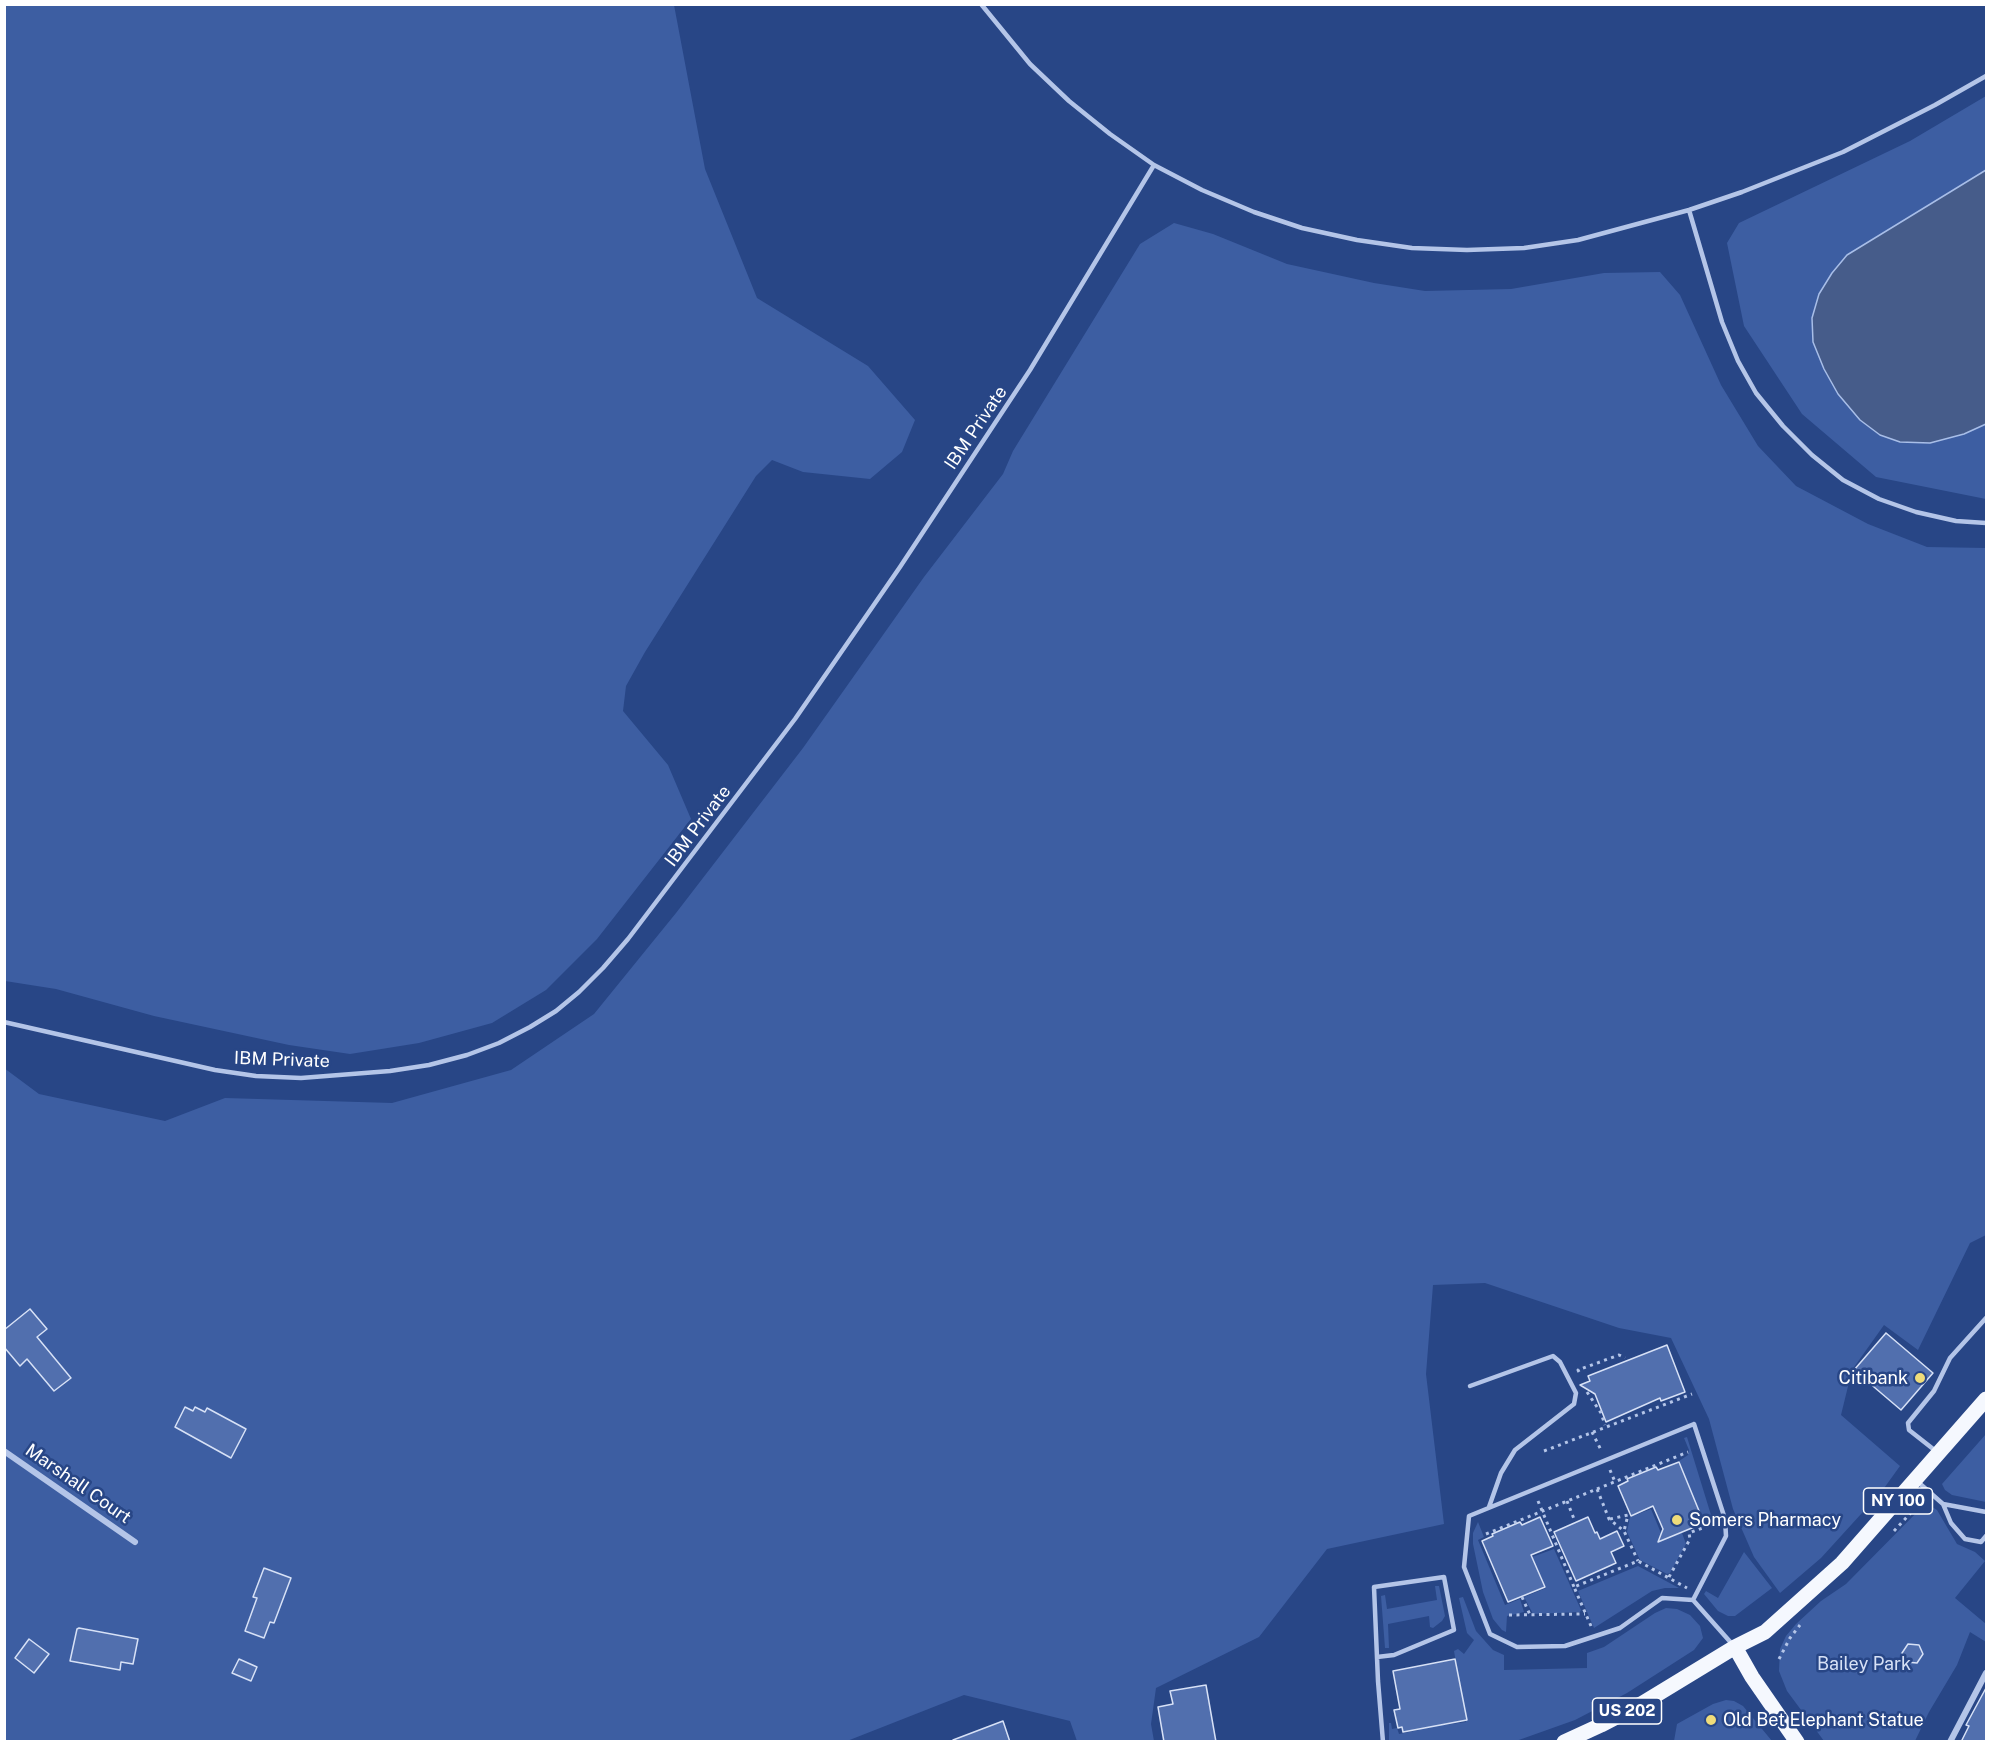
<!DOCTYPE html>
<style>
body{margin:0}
#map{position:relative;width:1991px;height:1746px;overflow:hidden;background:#284686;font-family:"Public Sans",sans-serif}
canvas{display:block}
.frame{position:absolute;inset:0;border:6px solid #fff;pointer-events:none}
</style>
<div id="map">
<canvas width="1991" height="1746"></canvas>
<div class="frame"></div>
</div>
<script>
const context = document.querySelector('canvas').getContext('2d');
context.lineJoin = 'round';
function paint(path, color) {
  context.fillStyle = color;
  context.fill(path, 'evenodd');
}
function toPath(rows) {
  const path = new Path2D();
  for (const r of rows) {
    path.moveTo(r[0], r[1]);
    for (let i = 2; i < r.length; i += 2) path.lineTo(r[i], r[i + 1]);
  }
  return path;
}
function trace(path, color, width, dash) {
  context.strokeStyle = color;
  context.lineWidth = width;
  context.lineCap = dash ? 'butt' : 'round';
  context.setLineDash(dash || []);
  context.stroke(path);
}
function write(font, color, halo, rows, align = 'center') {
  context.font = font + ' "Public Sans",sans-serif';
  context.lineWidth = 5;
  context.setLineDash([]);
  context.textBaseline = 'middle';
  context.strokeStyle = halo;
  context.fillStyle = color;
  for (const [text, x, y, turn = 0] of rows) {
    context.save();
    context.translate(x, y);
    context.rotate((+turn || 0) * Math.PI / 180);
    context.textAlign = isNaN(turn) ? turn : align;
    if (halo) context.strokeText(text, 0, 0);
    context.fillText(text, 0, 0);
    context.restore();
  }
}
paint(toPath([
 [5,4,674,5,705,169,757,298,868,366,915,420,902,452,870,479,803,472,772,460,756,476,645,652,626,686,623,711,668,765,691,819,597,939,546,990,492,1023,419,1043,350,1054,289,1045,154,1016,56,989,5,981],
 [1986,96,1986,499,1876,477,1802,414,1744,326,1727,243,1739,223,1910,141],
 [1174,223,1213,234,1287,264,1374,283,1425,291,1511,289,1604,273,1660,272,1680,295,1721,385,1758,446,1796,486,1868,524,1927,547,1986,548,1986,1235,1970,1243,1918,1350,1884,1325,1852,1370,1841,1415,1900,1466,1882,1491,1821,1558,1780,1593,1754,1557,1733,1509,1709,1419,1671,1338,1619,1328,1485,1283,1433,1285,1426,1374,1444,1524,1327,1549,1259,1637,1156,1688,1151,1724,1154,1741,1077,1741,1070,1721,964,1695,847,1741,5,1741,4,1068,39,1094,165,1121,225,1098,392,1103,511,1070,594,1014,676,913,803,748,924,577,1003,474,1013,451,1140,244],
 [1986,1434,1986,1502,1952,1495,1945,1490,1942,1484],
 [1687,1437,1711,1515,1701,1518,1679,1461,1688,1455,1689,1450,1684,1438],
 [1926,1503,1937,1510,1957,1544,1975,1552,1985,1561,1955,1598,1986,1624,1986,1642,1970,1632,1957,1665,1929,1712,1915,1741,1824,1741,1787,1691,1779,1671,1780,1649,1786,1636,1796,1624,1821,1601,1846,1584],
 [1651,1509,1663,1538,1682,1533,1686,1544,1670,1573,1667,1574,1640,1560,1627,1532,1630,1517],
 [1478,1522,1484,1537,1478,1540,1505,1605,1520,1599,1524,1612,1507,1616,1506,1632,1502,1630,1493,1619,1483,1592,1473,1544,1473,1533],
 [1554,1549,1581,1610,1580,1612,1533,1614,1524,1597,1546,1588,1532,1557],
 [1744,1552,1772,1588,1735,1616,1728,1616,1718,1611,1704,1594,1706,1591,1718,1598],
 [1638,1566,1679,1588,1665,1588,1652,1591,1594,1628,1578,1591],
 [1435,1586,1439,1586,1445,1616,1442,1621,1433,1628,1430,1627,1429,1616,1388,1624,1389,1648,1385,1648,1381,1596,1385,1595,1387,1609,1437,1600],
 [1463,1597,1476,1631,1493,1650,1504,1655,1504,1670,1587,1668,1587,1653,1604,1647,1655,1613,1666,1608,1677,1609,1690,1615,1700,1626,1703,1638,1694,1650,1627,1693,1575,1720,1516,1741,1389,1741,1389,1723,1391,1723,1392,1729,1397,1728,1399,1734,1419,1730,1419,1724,1443,1720,1444,1725,1466,1722,1454,1651,1458,1649,1464,1654,1474,1640,1467,1633,1459,1598],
 [1726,1700,1734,1701,1743,1706,1772,1741,1674,1741,1677,1724,1713,1704]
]), '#3d5ea2');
const water = toPath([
 [1986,170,1986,424,1964,434,1930,443,1900,442,1880,435,1860,420,1838,394,1824,369,1813,342,1812,318,1819,294,1832,273,1847,255,1986,170]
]);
paint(water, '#465c8a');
trace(water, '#a8bee8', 1.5);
const building = toPath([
 [30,1309,47,1329,37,1337,71,1378,54,1391,27,1359,20,1366,4,1347,4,1330,30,1309],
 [1886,1333,1933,1373,1901,1410,1854,1370,1886,1333],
 [1667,1345,1685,1392,1661,1401,1660,1398,1606,1422,1595,1394,1580,1385,1590,1381,1588,1376,1667,1345],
 [185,1407,193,1411,195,1407,205,1412,207,1408,246,1429,231,1458,175,1427,185,1407],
 [1679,1462,1704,1523,1658,1542,1663,1529,1653,1506,1631,1516,1618,1486,1628,1481,1627,1479,1656,1467,1658,1470,1679,1462],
 [1540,1517,1553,1546,1531,1555,1545,1587,1508,1602,1482,1541,1493,1536,1492,1534,1520,1522,1522,1525,1540,1517],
 [1588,1517,1595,1533,1597,1532,1600,1539,1617,1531,1624,1546,1611,1552,1616,1563,1576,1581,1554,1532,1588,1517],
 [264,1568,291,1578,274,1623,270,1622,264,1638,245,1631,257,1598,253,1597,264,1568],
 [79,1628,138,1639,133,1664,121,1662,120,1670,70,1661,77,1629,79,1628],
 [29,1639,49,1654,34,1673,15,1658,29,1639],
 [1908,1644,1919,1645,1923,1654,1917,1663,1906,1662,1902,1653,1908,1644],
 [239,1659,257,1667,251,1681,232,1673,239,1659],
 [1455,1659,1467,1720,1403,1732,1402,1727,1398,1728,1394,1710,1400,1709,1393,1671,1455,1659],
 [1206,1685,1216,1742,1164,1742,1158,1707,1173,1704,1170,1691,1206,1685],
 [1986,1688,1986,1742,1961,1742,1969,1726,1966,1725,1986,1688],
 [1003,1721,1010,1742,953,1742,953,1740,1003,1721]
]);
paint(building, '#516fae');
trace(building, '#d7e1f6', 1.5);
trace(toPath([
 [1579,1372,1578,1370,1619,1355,1625,1358],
 [1587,1392,1601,1413,1605,1425],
 [1592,1432,1601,1450],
 [1544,1451,1692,1394],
 [1610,1470,1615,1482],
 [1597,1489,1688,1452],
 [1538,1501,1574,1587],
 [1567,1501,1574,1519],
 [1610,1519,1628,1515,1624,1531],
 [1894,1531,1919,1504],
 [1486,1534,1597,1489,1609,1519,1624,1531,1638,1561],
 [1669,1577,1690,1539,1689,1533,1716,1523],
 [1522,1597,1530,1615],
 [1509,1615,1585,1614],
 [1591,1626,1574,1587,1638,1561,1687,1588],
 [1779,1659,1790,1638,1800,1625]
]), '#b4c5e8', 3, [3, 4.5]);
trace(toPath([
 [981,4,1030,64,1069,101,1110,134,1154,165,1202,190,1254,212,1302,228,1357,240,1412,248,1467,250,1524,248,1578,240,1689,210,1742,192,1843,152,1935,105,1986,76],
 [1689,210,1722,322,1738,361,1756,393,1783,426,1812,455,1843,480,1879,499,1916,512,1956,521,1986,523],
 [4,1022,215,1070,256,1076,301,1078,390,1071,429,1065,467,1055,499,1043,530,1027,556,1011,579,992,603,968,628,939,795,719,900,567,1030,370,1154,165],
 [1470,1386,1553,1356,1560,1362,1576,1393,1574,1404,1515,1450,1501,1473,1489,1507],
 [1937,1452,1909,1430,1908,1423,1934,1391,1950,1358,1986,1318],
 [1918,1482,1943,1504,1986,1512],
 [1943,1504,1951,1523,1965,1539,1981,1542,1986,1536],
 [1693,1600,1726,1536,1725,1519,1694,1424,1469,1516,1464,1567,1490,1634,1517,1647,1565,1646,1620,1628,1662,1598,1693,1600,1733,1645],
 [1377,1657,1394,1655,1454,1630,1444,1577,1374,1587,1378,1681,1383,1742]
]), '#b4c5e8', 4.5);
trace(toPath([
 [4,1451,135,1542],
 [1950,1742,1986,1673]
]), '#b4c5e8', 6);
trace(toPath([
 [1735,1647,1752,1677,1797,1742],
 [1564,1742,1601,1725,1643,1703,1735,1647,1765,1632,1842,1563,1986,1399]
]), '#f5f8fe', 15);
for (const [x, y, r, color] of [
 [1920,1378,6,"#efdc7a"],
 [1677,1520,6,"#efdc7a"],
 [1711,1720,6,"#efdc7a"]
]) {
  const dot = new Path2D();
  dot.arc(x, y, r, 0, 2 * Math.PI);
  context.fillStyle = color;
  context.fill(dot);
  trace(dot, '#284686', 2);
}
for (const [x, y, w] of [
 [1898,1501,69],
 [1627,1711,69]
]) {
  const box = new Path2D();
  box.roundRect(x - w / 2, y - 13, w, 26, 4.5);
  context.fillStyle = '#284686';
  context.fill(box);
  trace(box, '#fff', 1.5);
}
write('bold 16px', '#fff', null, [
 ["NY 100",1898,1501],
 ["US 202",1627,1711]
]);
write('18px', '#fff', '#284686', [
 ["IBM Private",976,428,-56],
 ["IBM Private",698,826,-53],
 ["IBM Private",282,1060,2],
 ["Marshall Court",78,1484,35]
]);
write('18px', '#fff', '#284686', [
 ["Citibank",1908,1378,"right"],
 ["Somers Pharmacy",1689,1520],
 ["Old Bet Elephant Statue",1723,1720]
], 'left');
write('18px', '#d7e1f6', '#284686', [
 ["Bailey Park",1864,1664]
]);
</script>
